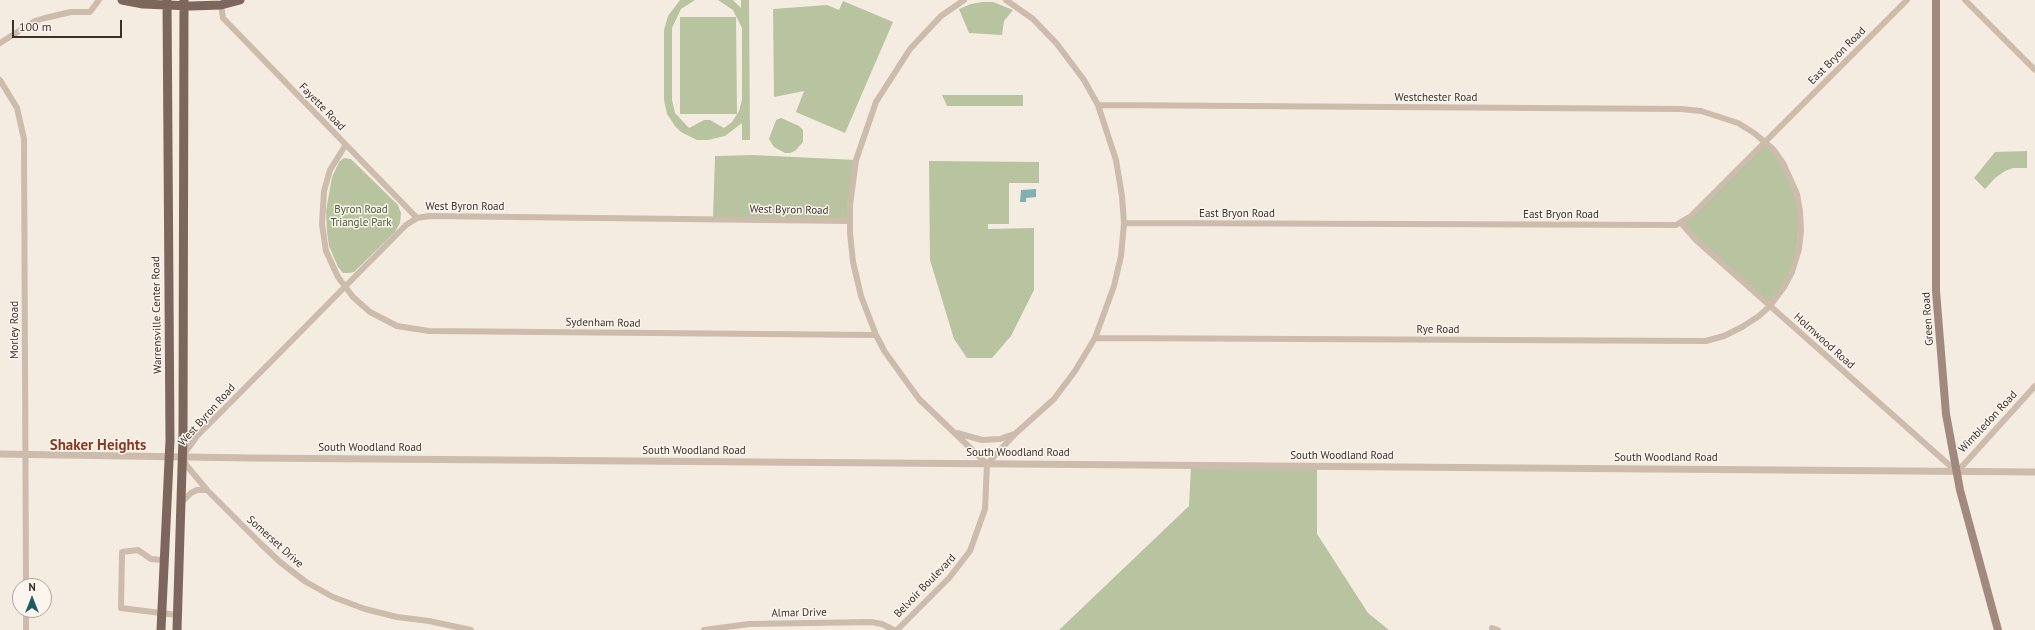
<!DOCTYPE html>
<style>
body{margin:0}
#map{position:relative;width:2035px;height:630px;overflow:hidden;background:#f4ebe1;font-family:"PT Sans",sans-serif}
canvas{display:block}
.north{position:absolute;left:12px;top:578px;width:40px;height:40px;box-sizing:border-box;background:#fbf5ee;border:1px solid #aea6a0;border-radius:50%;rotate:0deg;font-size:11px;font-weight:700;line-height:16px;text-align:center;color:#3b302b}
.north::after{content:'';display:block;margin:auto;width:14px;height:18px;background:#1f5a5e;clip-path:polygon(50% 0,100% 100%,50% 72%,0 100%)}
.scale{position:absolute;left:12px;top:20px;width:110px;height:18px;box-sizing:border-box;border:2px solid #3b302b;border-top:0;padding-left:5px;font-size:12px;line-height:14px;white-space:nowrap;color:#3b302b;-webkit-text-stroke:3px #fbf5ee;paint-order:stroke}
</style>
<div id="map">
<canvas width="2035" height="630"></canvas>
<div class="north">N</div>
<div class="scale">100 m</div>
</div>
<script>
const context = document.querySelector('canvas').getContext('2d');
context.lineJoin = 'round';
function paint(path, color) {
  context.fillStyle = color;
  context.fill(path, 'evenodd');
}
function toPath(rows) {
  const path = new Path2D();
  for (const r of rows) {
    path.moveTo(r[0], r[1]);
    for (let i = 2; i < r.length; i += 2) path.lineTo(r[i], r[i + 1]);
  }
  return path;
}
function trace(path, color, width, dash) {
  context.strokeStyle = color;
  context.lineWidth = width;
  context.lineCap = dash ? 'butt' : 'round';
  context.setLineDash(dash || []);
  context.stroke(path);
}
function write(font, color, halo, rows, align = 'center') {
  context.font = font + ' "PT Sans",sans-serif';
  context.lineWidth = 3;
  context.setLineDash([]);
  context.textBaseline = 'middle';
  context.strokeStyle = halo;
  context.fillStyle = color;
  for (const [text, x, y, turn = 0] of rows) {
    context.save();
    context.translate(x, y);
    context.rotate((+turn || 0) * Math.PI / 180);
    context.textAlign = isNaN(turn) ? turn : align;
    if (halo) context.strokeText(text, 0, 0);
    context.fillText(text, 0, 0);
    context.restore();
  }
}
paint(toPath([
 [680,0,695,0,681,9,672,28,672,100,675,113,689,128,704,120,710,120,724,128,732,122,739,111,742,100,742,28,733,10,718,0,733,0,741,8,741,0,749,0,750,140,742,140,742,123,725,136,708,140,697,140,681,132,675,126,667,114,664,100,664,30,668,16],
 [843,1,893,22,845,133,796,112,804,91,774,97,773,9,827,5,839,10],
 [982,2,993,2,1013,10,1004,21,1002,35,969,33,959,9,971,4],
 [680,17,736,17,737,114,680,114],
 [942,95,1023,95,1023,106,947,106],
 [781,118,799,126,803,130,803,142,795,151,790,153,785,153,774,147,769,139,776,120],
 [1765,142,1783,163,1800,211,1795,265,1770,306,1681,223],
 [2027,151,2027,168,2013,168,2005,171,1995,178,1985,189,1974,178,1995,152],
 [753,155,856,160,850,221,713,219,715,156],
 [344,158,351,159,398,205,401,213,400,223,395,232,354,272,349,273,343,273,338,267,329,246,327,232,326,211,332,177,339,162],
 [929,161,1039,162,1039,183,1009,183,1009,224,988,224,988,229,1034,228,1034,290,1011,336,992,358,967,358,954,339,930,260],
 [1191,466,1317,467,1317,534,1368,613,1389,630,1059,630,1189,506]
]), '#b8c4a0');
paint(toPath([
 [1036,189,1036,197,1026,198,1026,202,1020,202,1021,190]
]), '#7fb0b2');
trace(toPath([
 [964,0,941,16,910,49,876,102,856,160,850,205,850,233,853,262,861,296,876,335,885,352,919,399,987,464],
 [1965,0,2035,70],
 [221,5,223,18,417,218],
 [0,43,35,21,45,18,71,12,90,12,99,0],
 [0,80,17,108,24,139,26,586],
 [345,146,330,170,324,191,322,224,326,251,338,277,353,297,370,312,397,326,429,331,876,335],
 [1124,223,1676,225,1691,216,1907,0],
 [1681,223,1696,240,1957,472,2035,386],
 [1095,338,1706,341,1724,336,1742,327,1759,316,1770,306,1784,287,1792,272,1799,249,1801,231,1800,211,1797,194,1783,163,1773,149,1754,133,1738,123,1701,111,1681,109,1098,105],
 [957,433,982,440,1000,439,1014,434],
 [987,464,1015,434,1054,399,1075,371,1095,338,1114,286,1121,256,1124,223,1122,196,1116,160,1098,105,1084,80,1057,44,1033,19,1006,0],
 [181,503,191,493,197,490,207,490],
 [164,560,151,559,138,550,122,552,121,608,177,615],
 [26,610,26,630],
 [1492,628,1498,630],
 [471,630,429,621,397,617,365,609,333,597,306,582,280,562,260,543,207,490,187,466,182,457,197,436,231,402,406,225,417,218,429,216,850,221],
 [704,630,749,624,871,622,882,624,894,630],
 [897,630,949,578,970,551,985,509,987,464]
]), '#cdbbac', 6);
trace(toPath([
 [0,454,249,458,2035,472]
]), '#cdbbac', 7);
trace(toPath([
 [1936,0,1936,291,1946,414,1960,490,1998,630]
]), '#a18a7d', 8);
trace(toPath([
 [122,0,143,4,191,6,221,5,240,0],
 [161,630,170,440,167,0],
 [177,630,183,437,184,0]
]), '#7d675c', 9);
write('11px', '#3b302b', '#fbf5ee', [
 ["East Bryon Road",1837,56,-45],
 ["Westchester Road",1436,98],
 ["Fayette Road",322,107,46],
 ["West Byron Road",465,207],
 ["West Byron Road",789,210,1],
 ["East Bryon Road",1237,214],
 ["East Bryon Road",1561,215],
 ["Warrensville Center Road",157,315,-91],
 ["Green Road",1928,319,-94],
 ["Sydenham Road",603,323,1],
 ["Morley Road",15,330,-90],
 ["Rye Road",1438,330],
 ["Holmwood Road",1824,341,42],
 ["West Byron Road",207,415,-48],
 ["Wimbledon Road",1988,422,-47],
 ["South Woodland Road",370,448],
 ["South Woodland Road",694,451],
 ["South Woodland Road",1018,453],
 ["South Woodland Road",1342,456],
 ["South Woodland Road",1666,458],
 ["Somerset Drive",275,542,42],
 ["Belvoir Boulevard",925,586,-46],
 ["Almar Drive",799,613,-1]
]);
write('11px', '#4a5a2e', '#fbf5ee', [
 ["Byron Road",361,210],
 ["Triangle Park",361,223]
]);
write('bold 15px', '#8c3b22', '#fbf5ee', [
 ["Shaker Heights",98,446]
]);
</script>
